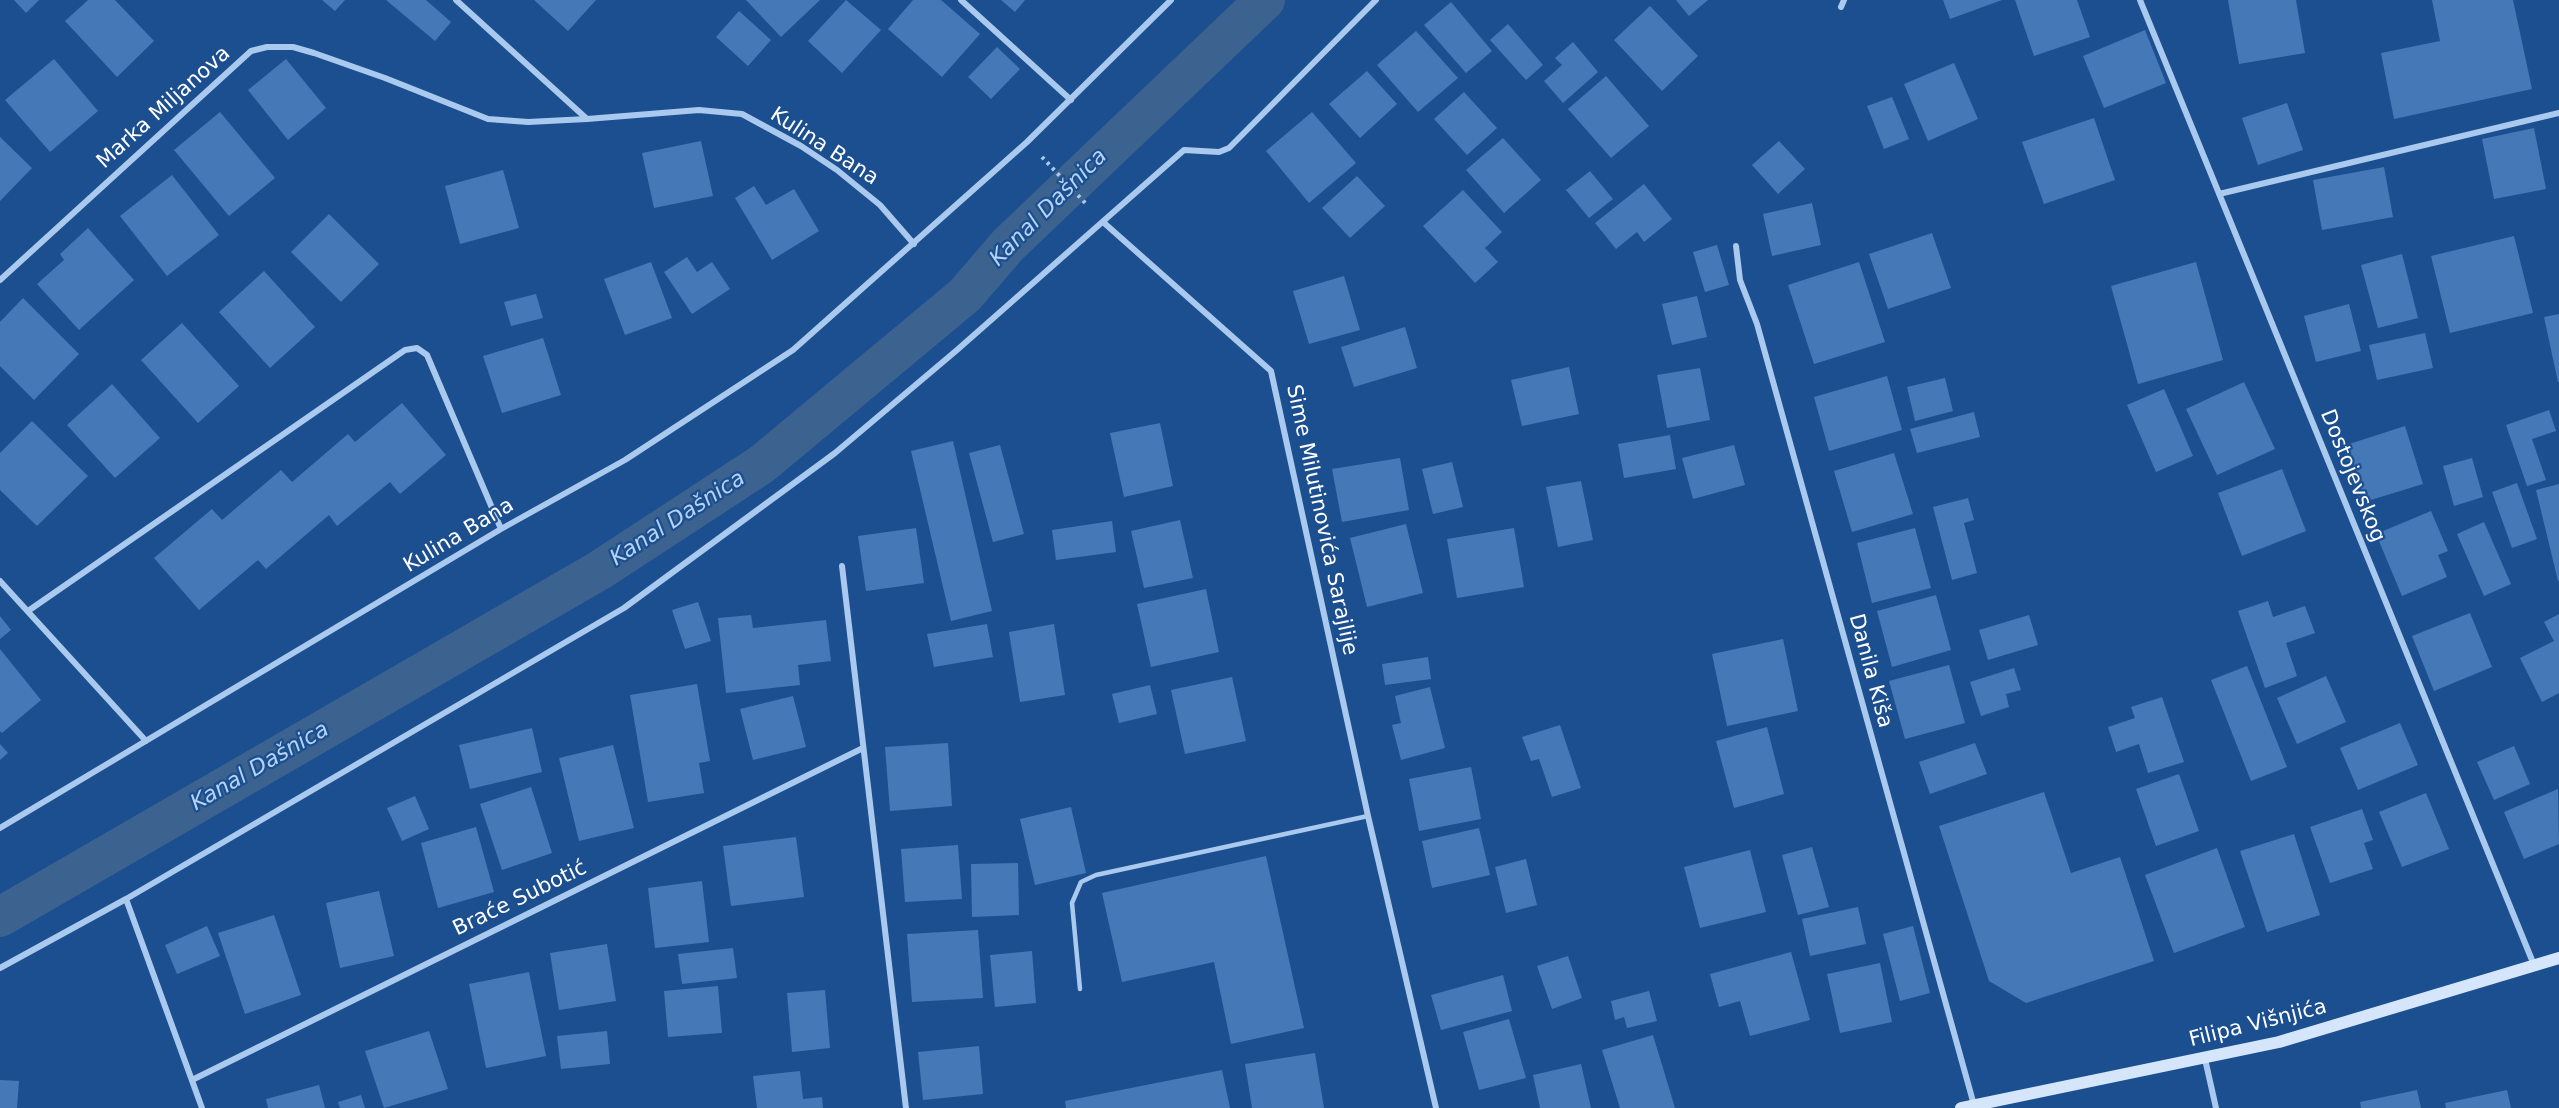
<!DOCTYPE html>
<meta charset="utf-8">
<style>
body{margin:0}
canvas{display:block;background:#1b4f8f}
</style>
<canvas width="2559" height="1108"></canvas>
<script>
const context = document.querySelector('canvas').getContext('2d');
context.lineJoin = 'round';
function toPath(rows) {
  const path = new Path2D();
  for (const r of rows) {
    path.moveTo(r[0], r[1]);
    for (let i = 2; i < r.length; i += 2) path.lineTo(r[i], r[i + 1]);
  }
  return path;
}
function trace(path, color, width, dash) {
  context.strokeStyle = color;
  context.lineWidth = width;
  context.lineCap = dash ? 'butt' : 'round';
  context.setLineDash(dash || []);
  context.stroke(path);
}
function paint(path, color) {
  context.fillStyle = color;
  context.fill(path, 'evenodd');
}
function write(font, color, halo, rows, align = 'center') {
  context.font = font + ' "DejaVu Sans",sans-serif';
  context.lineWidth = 4.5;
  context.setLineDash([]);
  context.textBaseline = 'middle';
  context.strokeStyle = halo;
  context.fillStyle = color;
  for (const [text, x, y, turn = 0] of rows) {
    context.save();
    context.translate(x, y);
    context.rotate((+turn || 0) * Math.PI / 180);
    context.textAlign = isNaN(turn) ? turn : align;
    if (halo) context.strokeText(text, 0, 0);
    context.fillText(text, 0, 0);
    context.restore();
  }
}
trace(toPath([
 [0,917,600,570,762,464,965,295,1008,245,1265,0]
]), '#3c6290', 40);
paint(toPath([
 [14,0,39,0,26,13],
 [88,0,115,0,154,41,117,77,65,21],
 [322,0,345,0,335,11],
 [386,0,426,0,451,22,435,41],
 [534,0,596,0,568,31],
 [746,0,820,0,781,37],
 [846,0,881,30,842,73,808,41],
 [913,0,941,0,980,34,942,77,888,29],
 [1001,0,1025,0,1015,12],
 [1676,0,1708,0,1689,16],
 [1943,0,2002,0,1950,19],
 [2015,0,2077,0,2090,37,2034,56],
 [2228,0,2296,0,2305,53,2239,64],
 [2432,0,2513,0,2532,89,2394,119,2381,53,2440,41],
 [1451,2,1492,51,1466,73,1424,25],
 [1650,6,1698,56,1662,91,1614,40],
 [739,11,771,40,748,66,716,37],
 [1508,24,1543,65,1526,80,1490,40],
 [2145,30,2166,83,2104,108,2083,56],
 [1416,31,1458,78,1418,112,1377,65],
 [1573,42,1598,72,1563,103,1544,81,1562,65,1555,58],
 [997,47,1020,69,991,99,968,77],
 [54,59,98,111,50,152,5,100],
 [286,59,326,108,288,140,248,90],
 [1954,63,1978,119,1928,141,1904,84],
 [1367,71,1397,104,1360,138,1329,104],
 [1606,76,1649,126,1611,158,1568,109],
 [1464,92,1497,128,1467,155,1434,119],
 [1892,97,1909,139,1884,149,1867,106],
 [2287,103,2303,150,2258,165,2242,118],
 [220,112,275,178,229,216,174,150],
 [1312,112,1356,163,1309,203,1266,151],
 [2094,118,2115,180,2044,204,2022,142],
 [2534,128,2546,189,2494,199,2482,139],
 [0,137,32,168,0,201],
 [1503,138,1541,180,1504,213,1466,170],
 [701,141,713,196,654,208,642,153],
 [1779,141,1805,169,1778,194,1752,165],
 [2384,167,2393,217,2322,230,2313,180],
 [503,170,519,228,460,244,445,186],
 [1590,171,1613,199,1589,218,1566,190],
 [172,175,219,235,167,276,120,216],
 [1357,176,1385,206,1350,238,1322,208],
 [1644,184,1672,219,1644,242,1637,232,1616,249,1595,223],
 [754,186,766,205,794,189,819,231,772,260,735,198],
 [1463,190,1502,232,1485,248,1498,262,1475,283,1423,226],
 [1812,203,1821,245,1772,256,1763,214],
 [329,214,379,264,341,302,291,252],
 [88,228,134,280,79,330,37,284,64,260,60,254],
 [1932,233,1951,288,1888,309,1869,254],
 [2514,236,2533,313,2450,333,2431,256],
 [1717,245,1729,285,1705,292,1693,252],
 [2402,254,2418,318,2378,328,2361,265],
 [687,257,697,272,712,262,730,289,692,314,664,272],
 [651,262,672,318,625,335,604,279],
 [1859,262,1885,342,1814,364,1788,285],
 [2196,262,2223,360,2138,384,2111,286],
 [264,271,315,327,270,368,219,312],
 [1344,276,1360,330,1309,344,1293,291],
 [536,294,543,318,511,326,504,302],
 [1697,296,1707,337,1672,345,1662,304],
 [23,298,79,354,34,400,0,366,0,322],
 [2349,304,2361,351,2316,362,2304,316],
 [2559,314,2559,382,2558,382,2544,317],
 [182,323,239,386,198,423,141,360],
 [1405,327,1417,368,1354,387,1341,347],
 [2425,333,2433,368,2377,380,2369,345],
 [543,338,561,395,502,413,483,356],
 [1569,367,1579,414,1522,426,1511,380],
 [1700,368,1710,420,1667,428,1657,375],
 [1887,376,1902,430,1829,451,1814,397],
 [1945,378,1953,411,1915,421,1907,387],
 [2244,382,2275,449,2217,475,2186,409],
 [112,384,160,438,115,478,67,425],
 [2164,389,2193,456,2156,472,2127,405],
 [402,403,446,455,400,494,390,482,337,526,329,515,266,569,258,560,199,610,154,558,212,509,222,520,281,470,292,482,348,434,355,442],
 [2549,410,2556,431,2532,439,2546,480,2527,486,2506,425],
 [1974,412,1980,437,1917,453,1910,429],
 [32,421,88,476,37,526,0,490,0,453],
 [1160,423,1173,486,1124,497,1110,433],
 [2405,426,2423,484,2361,503,2343,446],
 [1670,435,1676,469,1624,478,1618,444],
 [953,441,992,611,951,621,911,451],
 [1000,445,1024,534,993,542,969,453],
 [1734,445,1745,485,1693,499,1682,458],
 [1894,453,1913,514,1852,532,1834,471],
 [1400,458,1409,510,1342,522,1332,469],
 [2472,458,2483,497,2454,506,2443,466],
 [1452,462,1463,507,1433,514,1422,469],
 [2282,469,2306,531,2242,556,2218,493],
 [1581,481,1593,540,1558,547,1546,487],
 [2517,483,2537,539,2512,548,2492,492],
 [2559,484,2559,581,2558,581,2536,490],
 [1968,498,1974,520,1964,523,1977,573,1952,580,1933,507],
 [2431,511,2448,551,2438,555,2447,577,2402,596,2376,534],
 [1180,520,1193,578,1144,588,1131,531],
 [1112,521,1116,552,1056,560,1052,530],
 [2484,522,2511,584,2484,596,2457,534],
 [1406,524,1423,593,1367,607,1350,538],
 [916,528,924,583,866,591,858,536],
 [1514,528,1524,587,1457,598,1447,539],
 [1915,528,1931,588,1872,603,1857,543],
 [1206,589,1219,652,1151,667,1137,604],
 [1936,595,1951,650,1892,667,1877,611],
 [2268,601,2273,617,2305,606,2315,633,2286,643,2297,676,2265,688,2238,611],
 [698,602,711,641,685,649,672,610],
 [2470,613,2492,667,2434,691,2412,636],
 [2559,614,2559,693,2542,702,2520,658,2554,641,2544,622],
 [751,615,753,628,826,620,831,661,798,665,800,685,726,693,718,618],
 [2029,615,2038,645,1988,660,1979,630],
 [0,616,11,630,0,639],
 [987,624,993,657,934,667,927,634],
 [1054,624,1065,695,1020,702,1009,632],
 [1783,639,1798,711,1727,726,1712,654],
 [0,649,41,700,2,733,0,731],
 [1428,657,1431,679,1385,685,1382,664],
 [1949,665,1965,723,1905,739,1889,681],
 [2247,666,2287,767,2251,781,2211,680],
 [2014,668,2021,690,2006,694,2009,707,1981,716,1970,682],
 [2326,676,2346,722,2297,744,2277,698],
 [1232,677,1246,741,1185,754,1171,690],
 [697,684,710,761,699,763,704,793,648,802,630,695],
 [1150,685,1157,714,1119,723,1112,694],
 [1430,687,1445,748,1401,760,1392,725,1401,723,1395,696],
 [793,696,806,747,753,760,740,709],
 [2162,697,2184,762,2148,773,2139,744,2116,752,2108,727,2135,718,2131,707],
 [2400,723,2418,765,2358,790,2340,748],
 [1560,725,1581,788,1552,797,1539,759,1531,761,1522,737],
 [1767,727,1784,794,1734,808,1716,741],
 [532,728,542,772,470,789,459,745],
 [948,743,952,806,890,811,885,747],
 [1975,743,1987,774,1930,794,1919,762],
 [0,744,8,753,0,760],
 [613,745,634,828,579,841,559,758],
 [2514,746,2530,784,2494,800,2477,762],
 [1471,767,1481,819,1419,831,1409,779],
 [2179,774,2199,831,2156,846,2136,789],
 [531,787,552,853,502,870,480,804],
 [2558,789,2559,844,2524,859,2504,812],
 [2044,792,2071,873,2120,857,2154,961,2026,1003,1989,981,1939,826],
 [2426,793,2449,849,2402,867,2379,812],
 [415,796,429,829,402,841,387,808],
 [1071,807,1086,873,1035,885,1020,819],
 [2362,809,2373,840,2364,843,2373,869,2330,883,2310,827],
 [476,827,494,892,438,908,421,843],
 [1479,828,1490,875,1432,888,1422,841],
 [2294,834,2320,915,2267,932,2240,851],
 [796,837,804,897,731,906,723,846],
 [958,845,962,899,905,902,901,849],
 [1812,847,1829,907,1798,915,1782,855],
 [2217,848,2245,927,2174,953,2145,875],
 [1750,850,1766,912,1700,928,1684,867],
 [1266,856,1304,1028,1231,1044,1214,962,1122,982,1102,893],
 [1526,859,1537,905,1506,913,1495,867],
 [1018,863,1019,915,972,917,971,864],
 [702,881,709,942,655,948,648,888],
 [379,891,394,956,340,968,326,903],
 [1858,907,1866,944,1810,956,1802,919],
 [274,915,301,995,245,1014,218,933],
 [207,926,220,956,177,974,165,945],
 [1913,926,1930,993,1900,1001,1883,934],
 [978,930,983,998,912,1002,907,934],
 [607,944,616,1001,559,1010,550,953],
 [733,948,737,978,682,984,678,954],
 [1032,951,1036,1003,995,1007,990,955],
 [1791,952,1810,1020,1750,1036,1740,1001,1719,1007,1710,974],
 [1568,956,1582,998,1552,1009,1537,966],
 [1880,963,1892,1022,1840,1033,1827,974],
 [529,972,546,1056,486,1068,469,984],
 [1503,975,1512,1011,1441,1030,1431,995],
 [718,986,722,1033,668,1037,664,991],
 [825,990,830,1048,792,1052,787,993],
 [1649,991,1657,1021,1627,1028,1624,1017,1615,1020,1611,1001],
 [1509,1019,1526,1078,1479,1090,1463,1032],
 [429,1031,448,1089,384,1108,365,1051],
 [607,1031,610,1064,561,1069,557,1036],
 [1653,1035,1675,1108,1620,1108,1602,1050],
 [979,1046,983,1094,923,1100,918,1052],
 [1315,1053,1324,1108,1252,1108,1245,1064],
 [1581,1064,1591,1108,1540,1108,1533,1075],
 [1222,1070,1230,1108,1066,1108,1065,1101],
 [800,1071,803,1099,822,1097,823,1108,757,1108,753,1076],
 [0,1080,19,1081,17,1108,0,1108],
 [319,1085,325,1108,268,1108,266,1099],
 [2417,1090,2421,1108,2361,1108,2360,1102],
 [2507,1090,2511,1108,2446,1108,2445,1103],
 [361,1095,365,1108,340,1108,338,1102]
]), '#4478b7');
trace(toPath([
 [1042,157,1088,206]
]), '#a9c9ee', 4, [3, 4.5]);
trace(toPath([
 [1080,989,1072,903,1081,882,1096,875,1368,816]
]), '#a9c9ee', 4.5);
trace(toPath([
 [456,0,587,119,699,110,742,114,801,146,837,170,880,205,914,244],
 [961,0,1071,100],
 [2140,0,2534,965],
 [1841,7,1844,0],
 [2219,194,2559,113],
 [1103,222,1271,371,1368,816,1436,1108],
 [1736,246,1740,280,1757,324,1974,1105],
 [0,280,251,51,267,47,293,47,314,53,385,78,488,119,528,122,587,119],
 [842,566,906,1108],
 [0,581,146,741],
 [28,611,405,350,417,348,427,355,501,529],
 [0,828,501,529,625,460,793,350,1027,142,1171,0],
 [126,899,202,1108],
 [0,968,126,899,624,608,835,453,957,350,1184,150,1219,152,1229,148,1376,0],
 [2205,1059,2216,1108],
 [192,1080,863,748]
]), '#a9c9ee', 6);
trace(toPath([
 [1961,1108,2279,1042,2559,958]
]), '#d6e6fa', 12);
write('21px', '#fff', '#1b4f8f', [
 ["Marka Miljanova",164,108,-42],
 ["Kulina Bana",824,147,33],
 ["Dostojevskog",2352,476,68],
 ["Sime Milutinovića Sarajlije",1321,520,78],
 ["Kulina Bana",459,536,-31],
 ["Danila Kiša",1870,671,75],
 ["Braće Subotić",520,899,-26],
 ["Filipa Višnjića",2258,1024,-14]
]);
write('italic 22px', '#b5d3f5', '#1b4f8f', [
 ["Kanal Dašnica",1049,208,-45],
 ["Kanal Dašnica",678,519,-33],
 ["Kanal Dašnica",260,767,-30]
]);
</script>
